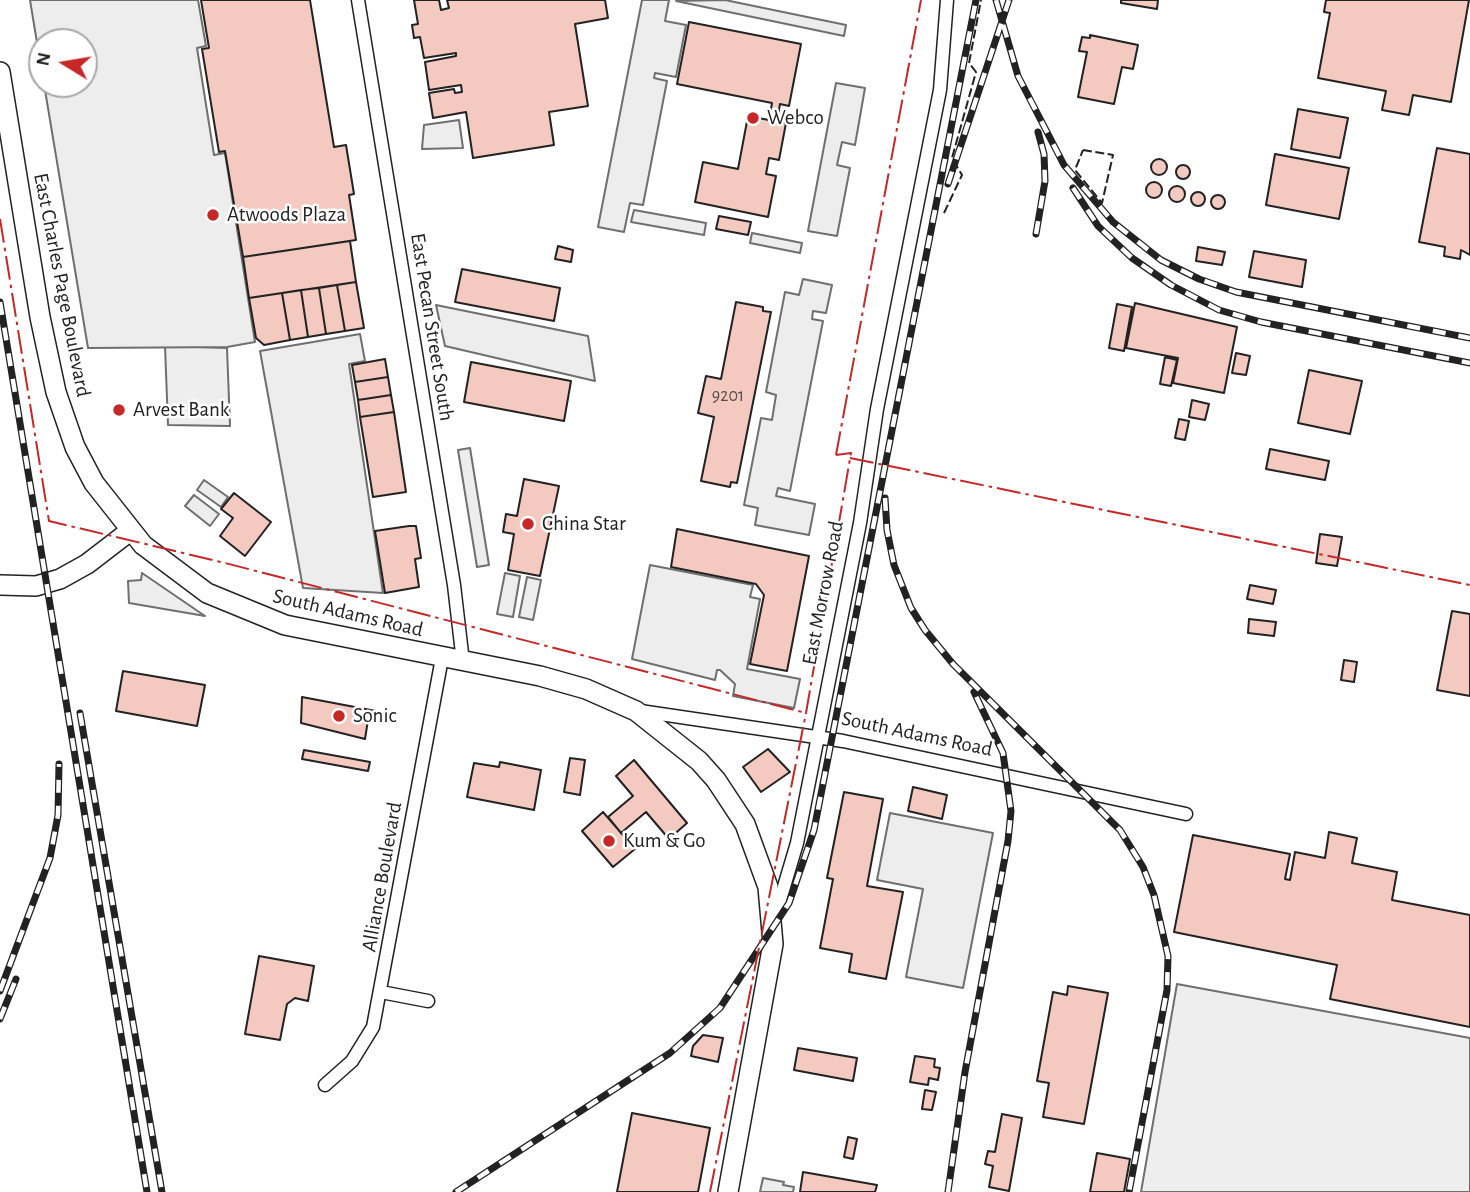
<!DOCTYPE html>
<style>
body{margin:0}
#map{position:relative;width:1470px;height:1192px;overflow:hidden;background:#fff;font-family:"Alegreya Sans",sans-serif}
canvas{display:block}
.north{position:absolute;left:28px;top:28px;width:70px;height:70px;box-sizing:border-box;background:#fff;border:2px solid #a7a7a7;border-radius:50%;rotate:281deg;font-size:19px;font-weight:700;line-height:28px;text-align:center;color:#222}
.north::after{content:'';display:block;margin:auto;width:24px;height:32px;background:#c62828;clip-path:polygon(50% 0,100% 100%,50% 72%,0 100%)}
</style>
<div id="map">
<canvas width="1470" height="1192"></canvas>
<div class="north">N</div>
</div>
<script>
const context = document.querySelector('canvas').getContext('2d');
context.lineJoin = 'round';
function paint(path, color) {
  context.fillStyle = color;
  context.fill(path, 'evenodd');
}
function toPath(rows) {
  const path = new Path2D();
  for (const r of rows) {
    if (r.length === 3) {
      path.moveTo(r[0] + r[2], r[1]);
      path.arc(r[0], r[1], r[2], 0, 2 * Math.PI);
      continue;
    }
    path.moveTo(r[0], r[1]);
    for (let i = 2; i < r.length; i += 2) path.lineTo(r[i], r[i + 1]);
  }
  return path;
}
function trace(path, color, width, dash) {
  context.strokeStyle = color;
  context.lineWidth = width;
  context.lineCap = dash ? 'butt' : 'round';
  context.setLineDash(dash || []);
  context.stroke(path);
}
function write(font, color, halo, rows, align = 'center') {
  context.font = font + ' "Alegreya Sans",sans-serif';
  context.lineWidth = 5;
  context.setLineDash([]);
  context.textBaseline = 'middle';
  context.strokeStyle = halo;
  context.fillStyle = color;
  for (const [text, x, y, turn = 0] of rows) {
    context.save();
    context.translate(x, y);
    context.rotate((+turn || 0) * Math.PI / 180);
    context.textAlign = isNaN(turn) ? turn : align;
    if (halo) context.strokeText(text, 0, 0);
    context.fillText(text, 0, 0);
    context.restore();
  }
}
const green = toPath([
 [165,346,227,348,230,426,168,425,165,346],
 [142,573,205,616,129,603,128,581,141,580,142,573],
 [1177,984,1470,1038,1470,1192,1141,1192,1177,984]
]);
paint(green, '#eee');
trace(green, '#6f6f6f', 2);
const parking = toPath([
 [30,0,198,0,206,46,197,48,214,155,225,153,255,342,227,347,88,348,44,84,84,84,84,42,42,42,42,73,30,0],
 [642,0,669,0,665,21,686,25,676,77,655,73,654,78,667,81,643,205,630,203,624,232,598,227,642,0],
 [725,0,846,25,844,36,676,1,725,0],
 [836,83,865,88,855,145,842,142,837,165,850,168,837,236,808,231,836,83],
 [459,120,463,148,422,149,424,125,459,120],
 [634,210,706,223,704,235,631,222,634,210],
 [752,233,802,243,800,253,750,243,752,233],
 [803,279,832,285,826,313,813,311,812,319,823,321,790,491,778,488,776,496,815,504,809,535,755,525,758,508,744,505,761,418,772,420,776,395,766,392,785,292,799,295,803,279],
 [436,305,588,336,595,381,445,346,436,305],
 [360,334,365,361,349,364,383,593,303,588,260,351,360,334],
 [470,448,489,565,477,567,458,450,470,448],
 [204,480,228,497,221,507,197,490,204,480],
 [194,495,219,514,210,526,185,506,194,495],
 [650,565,753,585,750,597,760,599,747,669,800,679,794,708,733,696,735,684,720,670,717,670,715,680,632,659,650,565],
 [505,573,520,576,513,617,497,614,505,573],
 [527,577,541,580,533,620,519,617,527,577],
 [890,813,993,833,963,988,906,977,923,889,877,880,890,813],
 [763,1178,784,1182,783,1185,794,1187,793,1192,760,1192,763,1178]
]);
paint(parking, '#ededed');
trace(parking, '#6f6f6f', 2);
const building = toPath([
 [201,0,310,0,334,147,346,145,354,194,349,195,356,240,243,257,225,151,219,152,202,49,209,48,201,0],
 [414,0,439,0,441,10,449,8,447,0,605,0,608,18,575,24,588,106,549,112,554,145,473,158,466,112,433,118,429,93,454,89,455,93,462,92,461,85,429,90,425,62,456,56,456,53,424,58,420,37,414,38,412,25,418,24,414,0],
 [1121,0,1158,0,1157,9,1121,3,1121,0],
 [1326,0,1469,0,1451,102,1413,95,1409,115,1382,110,1386,91,1318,78,1330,13,1324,12,1326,0],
 [689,22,801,44,789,106,780,104,777,121,786,123,779,160,769,158,766,174,776,176,768,217,695,202,703,162,738,169,748,116,769,120,772,103,677,84,689,22],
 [1090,35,1138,45,1133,69,1122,67,1114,104,1078,97,1087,52,1079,51,1082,37,1090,38,1090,35],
 [1298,109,1348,118,1340,158,1291,149,1298,109],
 [1437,148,1470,154,1470,255,1461,250,1460,259,1444,256,1445,247,1419,242,1437,148],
 [1275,154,1349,168,1339,219,1266,205,1275,154],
 [1159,167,8],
 [1183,172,7],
 [1154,190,8],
 [1177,194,8],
 [1198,199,7],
 [1218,202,7],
 [719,216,751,222,748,235,716,229,719,216],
 [350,241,356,282,249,298,243,257,350,241],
 [558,246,573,250,571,262,555,259,558,246],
 [1198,247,1225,252,1222,265,1196,261,1198,247],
 [1254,251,1306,260,1302,287,1249,277,1254,251],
 [462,269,560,288,554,321,455,302,462,269],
 [356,282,364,328,345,331,337,285,356,282],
 [337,285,345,331,326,334,319,288,337,285],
 [319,288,326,334,308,337,301,290,319,288],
 [301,290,308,337,290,340,282,293,301,290],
 [282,293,290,340,264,345,256,338,249,298,282,293],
 [736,302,763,307,763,311,771,312,737,483,731,482,730,487,701,481,714,417,698,413,706,376,721,379,736,302],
 [1135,303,1237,327,1224,393,1173,383,1178,358,1126,348,1135,303],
 [1117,304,1132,307,1124,351,1109,348,1117,304],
 [1236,353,1250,356,1246,375,1232,373,1236,353],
 [1165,357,1177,360,1171,386,1160,384,1165,357],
 [385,359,388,377,355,382,352,365,385,359],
 [471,362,571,381,564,421,464,402,471,362],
 [1309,370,1362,381,1350,434,1298,423,1309,370],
 [388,377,391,395,358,400,355,382,388,377],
 [391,395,394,412,360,417,358,400,391,395],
 [1192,400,1209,404,1205,420,1189,417,1192,400],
 [394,412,406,492,373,497,360,417,394,412],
 [1179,419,1189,421,1185,440,1175,438,1179,419],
 [1270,449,1329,461,1325,480,1266,469,1270,449],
 [524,479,559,486,540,576,508,570,514,534,503,532,506,514,517,516,524,479],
 [234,493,271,522,245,556,220,536,233,518,221,509,234,493],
 [409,526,416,526,421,558,415,559,419,587,385,593,375,531,409,526],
 [677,529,809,556,787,671,750,664,764,595,756,584,671,567,677,529],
 [1320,534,1342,537,1337,566,1316,563,1320,534],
 [1250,585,1276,590,1273,604,1247,599,1250,585],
 [1452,611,1470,614,1470,696,1437,690,1452,611],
 [1249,619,1276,622,1274,636,1248,633,1249,619],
 [1344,660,1357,662,1354,682,1341,680,1344,660],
 [123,671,205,685,197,726,116,711,123,671],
 [302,697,376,711,374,721,368,720,365,739,301,723,302,697],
 [768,749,790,772,761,792,743,767,768,749],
 [304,750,370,762,368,771,302,759,304,750],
 [570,758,585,760,580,795,564,792,570,758],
 [634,760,687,823,669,839,646,812,621,833,608,817,633,796,616,776,634,760],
 [500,762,541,770,534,810,467,797,474,763,499,767,500,762],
 [913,787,947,795,942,819,908,811,913,787],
 [844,792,883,799,867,886,903,892,886,979,849,972,852,954,820,948,833,879,827,878,844,792],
 [603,812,635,849,613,867,582,831,603,812],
 [1329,832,1357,838,1352,863,1397,872,1392,900,1470,915,1470,1027,1330,999,1337,965,1174,932,1193,835,1290,854,1285,879,1290,880,1295,852,1325,858,1329,832],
 [259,956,314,966,308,1001,295,998,287,1004,280,1040,245,1034,259,956],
 [1068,986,1108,993,1084,1124,1043,1117,1049,1083,1037,1081,1053,992,1067,995,1068,986],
 [703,1035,723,1038,718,1062,691,1056,693,1046,703,1035],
 [798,1048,857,1058,853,1081,794,1070,798,1048],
 [915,1056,935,1059,934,1067,940,1068,938,1080,929,1078,928,1085,910,1082,915,1056],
 [925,1090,936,1092,932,1110,922,1109,925,1090],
 [632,1113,710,1128,698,1192,617,1192,632,1113],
 [1002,1114,1022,1118,1009,1191,989,1187,993,1166,985,1164,988,1151,995,1152,1002,1114],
 [848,1137,857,1139,853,1159,844,1157,848,1137],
 [1097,1153,1130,1159,1124,1192,1090,1192,1097,1153],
 [803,1172,877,1185,875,1192,800,1192,803,1172]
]);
paint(building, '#f3c9c0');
trace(building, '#222', 2);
const street = toPath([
 [358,0,454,585,463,662],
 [640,711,843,741,1186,814],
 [775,917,797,843,860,523,877,409,940,90,947,0],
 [381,992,428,1001],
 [325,1085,352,1061,373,1027,442,658]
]);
const secondary = toPath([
 [0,72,40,317,56,392,75,447,94,483,143,545,207,593,285,625,540,676,586,689,636,711,699,761,716,780,745,824,768,887,773,944,728,1192],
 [0,585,36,586,60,579,87,564,130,531]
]);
trace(street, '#222', 15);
trace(secondary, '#222', 22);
trace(street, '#fff', 12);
trace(secondary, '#fff', 19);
const rail = toPath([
 [996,0,1018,76,1064,165,1113,222,1161,260,1199,279,1236,292,1470,338],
 [948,184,1009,0],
 [1073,188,1098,226,1132,258,1171,285,1219,310,1261,322,1470,363],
 [1036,234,1045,181,1044,154,1038,132],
 [0,302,147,1192],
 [885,498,887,530,894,565,911,608,925,630,953,664,1120,830,1143,867,1154,895,1168,956,1167,990,1129,1192],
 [80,713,162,1192],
 [0,991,50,858,58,815,59,764],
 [0,1019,16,979],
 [456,1192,670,1053,720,1008,789,903,814,830,976,0],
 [948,1192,965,1072,1008,841,1011,811,1003,753,974,692]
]);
trace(rail, '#222', 7);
trace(rail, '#fff', 4.5, [13]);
trace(toPath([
 [1083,150,1113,155,1102,203,1075,170,1083,150],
 [944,213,962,175,952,158,976,72,969,63,981,0]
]), '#222', 2, [9, 3.5]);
trace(toPath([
 [0,219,49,521,225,563,806,713],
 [836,455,921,0],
 [850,458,1470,585],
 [710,1192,806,713,851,453,836,455]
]), '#c62828', 2, [24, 5, 3.5, 5]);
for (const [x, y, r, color] of [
 [753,118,7,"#c62828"],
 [213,215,7,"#c62828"],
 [119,410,7,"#c62828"],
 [528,524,7,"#c62828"],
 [339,716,7,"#c62828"],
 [609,841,7,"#c62828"]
]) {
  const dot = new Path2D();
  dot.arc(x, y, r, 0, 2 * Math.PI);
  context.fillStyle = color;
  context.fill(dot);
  trace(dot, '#fff', 2.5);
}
write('18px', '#564c4a', null, [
 ["9201",728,396]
]);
write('21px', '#222', '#fff', [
 ["Webco",767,118],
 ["Atwoods Plaza",227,215],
 ["Arvest Bank",133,410],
 ["China Star",542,524],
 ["Sonic",353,716],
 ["Kum & Go",623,841]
], 'left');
write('21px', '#222', '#fff', [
 ["East Charles Page Boulevard",62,285,79],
 ["East Pecan Street South",432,327,81],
 ["East Morrow Road",823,593,-79],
 ["South Adams Road",348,613,13],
 ["South Adams Road",917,734,12],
 ["Alliance Boulevard",382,877,-80]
]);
</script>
